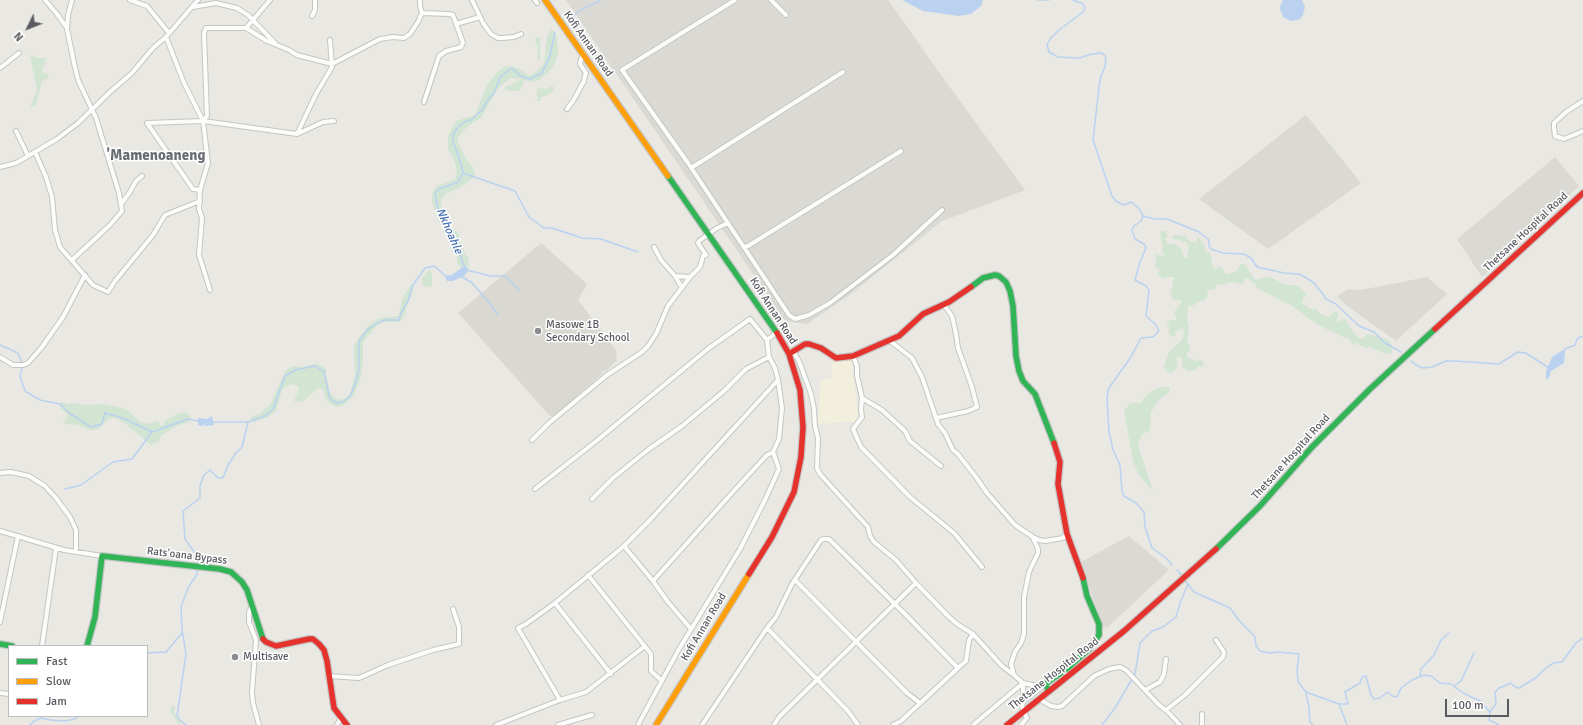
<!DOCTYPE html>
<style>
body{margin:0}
#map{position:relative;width:1583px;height:725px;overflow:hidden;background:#e9e8e3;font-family:Signika,sans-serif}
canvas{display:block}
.legend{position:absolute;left:8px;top:645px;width:140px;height:72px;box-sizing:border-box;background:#fff;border:1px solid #bdbdbf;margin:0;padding:5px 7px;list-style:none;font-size:12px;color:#595b60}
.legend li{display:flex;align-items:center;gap:8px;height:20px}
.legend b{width:20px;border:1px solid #bdbdbf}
.north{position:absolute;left:8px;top:8px;width:40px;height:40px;-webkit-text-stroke:3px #fff;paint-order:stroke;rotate:227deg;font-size:11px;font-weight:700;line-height:16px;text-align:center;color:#595b60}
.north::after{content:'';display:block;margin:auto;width:14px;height:18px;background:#595b60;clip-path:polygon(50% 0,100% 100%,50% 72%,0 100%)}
.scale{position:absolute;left:1445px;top:699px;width:64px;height:18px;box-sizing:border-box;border:2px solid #595b60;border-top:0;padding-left:5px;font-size:12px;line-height:14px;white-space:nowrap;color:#595b60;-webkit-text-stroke:3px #fff;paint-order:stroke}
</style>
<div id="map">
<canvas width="1583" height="725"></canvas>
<ul class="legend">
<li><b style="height:5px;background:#30b455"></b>Fast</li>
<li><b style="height:5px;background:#ff9f0a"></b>Slow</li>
<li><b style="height:5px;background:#e5322d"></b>Jam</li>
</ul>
<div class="north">N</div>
<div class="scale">100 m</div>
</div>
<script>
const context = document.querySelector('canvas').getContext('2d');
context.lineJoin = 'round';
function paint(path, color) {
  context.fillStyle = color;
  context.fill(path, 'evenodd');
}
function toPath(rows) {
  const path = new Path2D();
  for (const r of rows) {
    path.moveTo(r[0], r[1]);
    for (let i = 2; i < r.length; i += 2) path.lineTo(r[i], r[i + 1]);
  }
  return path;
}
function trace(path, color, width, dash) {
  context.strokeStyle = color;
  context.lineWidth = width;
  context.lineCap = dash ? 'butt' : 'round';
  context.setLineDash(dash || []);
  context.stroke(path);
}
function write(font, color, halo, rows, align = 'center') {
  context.font = font + ' Signika,sans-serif';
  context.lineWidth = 3;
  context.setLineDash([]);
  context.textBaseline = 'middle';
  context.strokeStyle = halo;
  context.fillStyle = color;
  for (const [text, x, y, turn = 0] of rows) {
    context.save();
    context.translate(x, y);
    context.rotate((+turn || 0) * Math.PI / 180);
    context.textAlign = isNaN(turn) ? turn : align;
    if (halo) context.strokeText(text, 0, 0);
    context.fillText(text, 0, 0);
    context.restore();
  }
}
paint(toPath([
 [851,359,859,421,818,424,821,380,832,378,831,363]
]), '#f2f0dc');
paint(toPath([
 [566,0,888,0,938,71,1025,190,942,221,851,294,807,324,785,321],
 [1306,115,1361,183,1268,249,1199,199],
 [1555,157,1579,186,1482,277,1457,239],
 [1427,277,1447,294,1396,341,1346,305,1337,296,1349,289,1361,290],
 [1129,536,1169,570,1108,627,1103,627,1081,562]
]), '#dad9d4');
paint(toPath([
 [541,243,587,284,578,300,616,350,617,360,607,370,602,372,602,374,555,416,550,416,458,313]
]), '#d9d8d1');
paint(toPath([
 [552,29,557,38,558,53,554,65,548,73,539,80,531,82,523,80,524,82,521,89,517,91,509,91,505,89,504,88,522,79,511,78,505,82,498,88,481,118,469,125,459,136,457,141,465,157,474,169,475,177,459,188,445,194,441,200,441,207,442,214,445,221,458,233,465,254,468,257,469,264,468,268,467,266,462,269,458,264,455,249,451,239,438,220,432,202,432,194,436,187,455,179,457,170,454,160,448,150,448,136,456,121,475,115,487,85,497,72,506,66,516,67,530,76,540,68,544,63,547,36],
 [536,37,539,37,540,40,540,61,537,58,538,48,535,41],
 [30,55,38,58,46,58,45,64,42,68,43,73,48,74,49,78,42,81,36,105,30,108,37,90],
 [552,86,553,86,554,89,553,91,547,95,541,97,540,101,535,101,538,98,538,96,536,95,538,88,547,89],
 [1161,231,1165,231,1168,236,1165,238,1168,244,1175,244,1177,245,1183,251,1182,253,1185,258,1187,258,1189,248,1185,241,1183,242,1178,239,1175,240,1172,237,1175,235,1185,236,1189,241,1195,242,1196,245,1197,238,1198,237,1204,244,1205,251,1210,253,1213,268,1215,270,1219,266,1222,268,1224,272,1227,274,1232,273,1238,270,1240,264,1242,264,1247,266,1247,268,1255,280,1267,277,1272,278,1284,284,1298,286,1307,294,1303,298,1302,303,1311,309,1317,309,1319,313,1328,317,1334,312,1337,312,1339,315,1337,317,1337,322,1345,319,1353,332,1360,339,1363,339,1367,334,1387,339,1391,343,1392,353,1387,354,1373,349,1371,346,1365,349,1363,346,1360,346,1358,343,1353,345,1349,339,1320,326,1292,306,1257,288,1255,283,1252,283,1248,278,1245,279,1242,284,1233,282,1226,283,1224,285,1217,284,1215,289,1207,290,1208,296,1204,301,1199,301,1192,306,1188,306,1187,320,1189,329,1187,340,1191,350,1187,353,1187,357,1196,361,1202,360,1204,365,1202,367,1198,366,1196,370,1188,371,1182,367,1182,359,1180,356,1177,358,1176,361,1178,363,1177,368,1171,373,1166,371,1164,367,1169,352,1180,342,1183,338,1184,328,1175,332,1176,335,1173,337,1170,335,1168,331,1170,328,1167,324,1167,322,1169,320,1177,320,1174,312,1183,301,1173,299,1170,293,1173,286,1172,282,1174,280,1174,277,1168,277,1163,279,1157,273,1161,270,1156,268,1155,265,1157,258,1155,256,1156,254,1163,257,1165,256,1162,252,1163,246,1160,233],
 [430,269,432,273,432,285,429,287,425,287,423,285,422,278],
 [414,283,412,294,406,307,405,315,401,320,397,322,385,322,377,325,363,342,363,363,360,380,354,395,344,405,336,407,330,404,326,399,323,390,319,388,303,401,296,402,294,401,299,389,298,386,292,384,285,387,282,390,276,411,268,417,257,421,254,422,251,420,251,417,260,414,271,403,283,376,286,370,293,366,300,367,315,364,323,366,326,369,326,375,330,392,337,400,346,398,350,394,355,376,354,346,358,339,368,326,379,318,399,316,402,299,411,284],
 [1162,387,1170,387,1169,392,1160,399,1151,412,1150,430,1141,435,1138,445,1153,491,1139,475,1133,461,1124,411,1130,403,1141,403,1145,397,1155,389],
 [63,402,68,404,73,403,86,405,104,404,126,409,134,415,138,421,143,423,149,424,156,421,160,423,160,426,163,425,166,420,177,414,186,412,191,417,191,419,189,422,176,426,161,436,158,442,151,445,126,424,116,418,110,418,98,429,92,430,77,425,66,424,63,422,66,420,67,413,60,409,60,404],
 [174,705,175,708,174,712,181,723,180,725,179,725,170,711,170,709]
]), '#d2e4d2');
paint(toPath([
 [902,0,983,0,981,6,971,14,959,16,923,11],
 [1283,0,1302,0,1305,7,1303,15,1300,19,1292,21,1284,18,1280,10,1280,6],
 [464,266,468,268,468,271,464,276,453,281,447,281,445,276,452,275],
 [1563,350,1565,351,1564,363,1551,371,1549,378,1546,379,1546,372,1552,357],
 [212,416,214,425,206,426,204,426,205,423,202,426,198,425,198,418,207,419]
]), '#bad2f0');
trace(toPath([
 [1038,0,1049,0],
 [1073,0,1083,4,1085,8,1083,12,1059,30,1050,39,1047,45,1049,52,1058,57,1079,58,1092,54,1102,53,1106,57,1105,67,1101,76,1099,87,1093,140,1112,196,1116,201,1123,205,1132,202,1140,210,1143,216,1141,221,1134,226,1132,230,1135,239,1144,244,1146,248,1140,262,1135,280,1146,286,1149,290,1146,316,1156,325,1159,331,1153,337,1141,338,1131,357,1111,385,1108,390,1107,399,1109,432,1113,450,1120,465,1122,491,1124,496,1136,503,1144,512,1145,527,1152,548,1166,558,1172,565],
 [571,19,579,11,601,0],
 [463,173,515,191,529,217,544,228,552,228,582,238,601,239,638,252],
 [1143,216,1155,219,1167,219,1199,232,1209,240,1209,246,1211,249,1223,253,1244,254,1251,258,1257,267,1284,273,1299,274,1303,276,1313,282,1322,293,1326,299,1336,304,1359,326,1374,332,1385,343,1401,352],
 [465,268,454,240,442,221,438,210,435,193,439,189,458,182,463,173,461,164,453,141,453,135,458,127,466,121,471,120,483,109,487,101,494,93,501,76,512,68,519,75,529,79,542,73,550,56,555,32],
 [467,270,490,276,505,276,519,290],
 [462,277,471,282,488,301,498,315],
 [0,345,18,353,23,365,20,376,25,391,40,400,60,404,69,413,91,427,102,424,105,413,123,418,152,432,188,419,201,422],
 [1564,352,1565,349,1575,345,1577,339,1583,336],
 [1411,361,1416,365,1423,368,1432,367,1446,361,1455,361,1499,364,1518,352,1526,353,1549,368],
 [213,422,248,422,265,416,273,409,285,376,295,370,315,366,324,372,330,399,337,403,343,402,350,396,356,382,359,368,359,341,367,330,379,322,386,320,399,320,401,313,408,301,413,285,425,268,434,266,446,276],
 [65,489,81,485,113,462,132,459,152,432],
 [197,564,197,556,185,539,183,511,200,498,200,486,204,475,210,470,218,478,223,478,228,465,236,453,242,447,248,422],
 [1177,570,1183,577],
 [1185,580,1194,592,1230,608,1238,619,1255,637,1256,646,1260,651,1270,653,1278,652,1299,654,1297,669,1298,682,1306,692,1339,704,1348,704,1345,692,1360,683,1362,677,1366,676,1371,695,1374,699,1380,698,1388,692,1392,696,1397,697,1401,688,1412,680,1424,675,1431,676,1440,683,1451,684,1463,693,1480,701,1490,712,1489,720,1499,725],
 [147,653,166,652,182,633],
 [1420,677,1421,669,1434,655,1441,640,1449,633],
 [1454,686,1461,681,1474,653],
 [1306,693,1309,707,1310,722,1313,725],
 [1339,704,1347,725],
 [1490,712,1496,704,1495,692,1499,688,1511,683,1515,687,1519,688,1537,677,1547,667,1554,663,1562,662,1576,643,1583,638],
 [30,725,34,721,41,718,50,720,64,721,75,719,79,716],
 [186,725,180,720,177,716,186,654,182,629,181,607,188,588,197,574,197,568],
 [1102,725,1115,708,1135,674,1140,643,1152,631,1163,627,1176,617,1180,603,1188,584]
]), '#bad2f0', 1.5);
const street = toPath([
 [45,0,57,14,67,28],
 [130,0,147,6,169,33],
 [472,0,483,23,491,34,498,38,502,38,514,37,521,34],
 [535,0,537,3],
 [735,0,622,70,688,163,789,315,795,319,809,315,830,303,893,255,942,210],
 [771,0,786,15],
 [193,7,216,3,237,8,248,15,275,43],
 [422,13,449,14,453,15,463,43,461,47,446,51,439,56,424,102],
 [312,16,315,10,315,0],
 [456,24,480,17],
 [246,28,267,41,289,50,297,55,332,64,380,39,393,37,404,38,410,34,418,22,422,13,420,6,420,0],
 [166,37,184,83,203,121,208,163,200,190,199,209,202,218,199,255,210,290],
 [0,68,19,53],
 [1583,101,1566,112,1554,123,1554,128,1555,136,1564,139,1583,131],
 [567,109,573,101,584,81,585,75,586,73,580,64,581,59,584,54],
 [203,121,207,116,204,33,206,28,246,28,270,0],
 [147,123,203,121,297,134,323,122,334,121],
 [147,123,193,189,200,190],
 [16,131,28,156],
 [297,134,316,94,332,67,330,40],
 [35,152,46,177,52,197,55,230,60,247,93,285,108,292,115,281,153,235,165,215,200,201],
 [0,167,16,163,57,139,78,123,110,92,132,73,153,48,166,37,198,0],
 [691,168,843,72],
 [121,204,130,192,136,181,142,176],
 [654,247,661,260,675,276,682,288],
 [744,247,748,246,901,151],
 [72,260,110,225,122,211,119,193,96,118,78,80,74,63,67,29,68,15,72,0],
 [675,276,690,277],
 [889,340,912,358,922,377,938,424,945,433,953,450,957,453,976,477,987,493,1015,525,1033,537,1039,540,1045,541,1063,538,1067,534],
 [793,351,799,361,811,394,814,409,815,426,818,438,817,468,820,474,868,527,870,536,874,542,896,560,916,583,948,616,957,624,973,634,1002,666,1014,675],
 [853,356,857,366,857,376,862,398,882,410,905,431,910,441,941,466],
 [0,357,13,365,23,365,28,363,42,347,63,317,85,275],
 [862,398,861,410,862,417,853,429,861,447,910,497,954,533,982,567],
 [936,418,968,411,977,407,972,387,958,348,956,334,952,316,944,305],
 [532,440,549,423,607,375,642,352,648,346,656,334,668,306,690,277,700,267,703,256,706,255,698,243,699,241,717,228,728,223],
 [0,473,11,472,29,476,45,486,56,498,70,517,76,530,76,552],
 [535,489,595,442,709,348,750,319,767,340],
 [592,499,613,478,649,449,682,426,724,391,746,369,769,357],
 [0,531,64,550,102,556],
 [624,546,653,581,668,602,691,629],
 [588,575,651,654,651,671,662,681],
 [795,580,907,693,920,703],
 [653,581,731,494,767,455,773,452],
 [555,603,611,674],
 [253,605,249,612,249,622,256,640,252,692,253,703,259,725],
 [0,622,18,536],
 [767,628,848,711,858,725],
 [42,646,56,548],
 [645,646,586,692,560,700,518,628,526,624,555,603,624,546,651,519,778,380],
 [958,668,966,661,969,640,973,634],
 [328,676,359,678,388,665,433,650,459,644,459,627,453,609],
 [1145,690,1160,682,1164,674,1166,659],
 [0,693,9,694],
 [1039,699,1051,706,1058,707,1062,706,1094,676,1109,669,1120,667,1126,670,1158,704,1169,713,1180,725],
 [1023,702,1042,687],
 [1166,710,1185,695,1223,657,1224,652,1216,640],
 [337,725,341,718],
 [496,725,560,700],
 [558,725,592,715],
 [638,725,679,649,740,549,765,500,779,469,773,452,779,439,782,408,778,380,775,368,769,357,767,340,777,332],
 [702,725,767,628,776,617,792,584,821,540,824,539,829,539,904,613,958,668,901,721,893,725],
 [774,725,779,717,916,583],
 [973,725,1023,683,1041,687],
 [1021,725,1027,718,1022,707,1023,702,1023,683,1014,675,1011,664,1015,652,1021,643,1024,634,1024,597,1029,572,1038,553,1038,549,1033,538],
 [1202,725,1202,714]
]);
const fast = toPath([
 [668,176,777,333],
 [971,287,983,278,995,275,999,276,1006,282,1010,291,1013,306,1016,356,1019,371,1023,381,1035,394,1054,443],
 [1216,549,1260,506,1312,447,1370,389,1435,329],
 [0,644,12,646],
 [87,646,95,617,102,556,220,569,231,572,242,582,247,590,263,639],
 [1049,691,1045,684,1068,668,1090,648,1099,635,1099,624,1087,596,1083,578]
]);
const slow = toPath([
 [545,0,668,176],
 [656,725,749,574]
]);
const jam = toPath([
 [1435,329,1583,193],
 [789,354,805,344,809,344,821,348,836,358,853,356,899,336,923,314,949,302,971,287],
 [1054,443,1060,462,1058,484,1067,534,1083,578],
 [749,574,772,537,794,492,801,457,803,427,800,390,789,354,777,333],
 [263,639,266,642,276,646,309,639,313,639,319,644,324,650,327,661,334,708,347,725],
 [1007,725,1124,631,1216,549]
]);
trace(street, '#c5c5c5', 6);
trace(fast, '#c6c6c5', 8);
trace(slow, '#c6c6c5', 8);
trace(jam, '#c6c6c5', 8);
trace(street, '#fcfcfb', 4);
trace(fast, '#30b455', 5.5);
trace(slow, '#ff9f0a', 5.5);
trace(jam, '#e5322d', 5.5);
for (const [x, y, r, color] of [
 [538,331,4,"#8b8c8e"],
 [235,657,4,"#8b8c8e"]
]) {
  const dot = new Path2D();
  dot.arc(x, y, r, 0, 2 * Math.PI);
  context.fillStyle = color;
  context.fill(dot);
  trace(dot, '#fff', 1.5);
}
write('11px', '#595b60', '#fff', [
 ["Kofi Annan Road",588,44,55],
 ["Thetsane Hospital Road",1526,232,-43],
 ["Kofi Annan Road",773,311,57],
 ["Thetsane Hospital Road",1291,457,-48],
 ["Rats'oana Bypass",187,556,7],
 ["Kofi Annan Road",704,627,-59],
 ["Thetsane Hospital Road",1054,674,-38]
]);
write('11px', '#595b60', '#fff', [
 ["Masowe 1B",546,325],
 ["Secondary School",546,338],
 ["Multisave",243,657]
], 'left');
write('italic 12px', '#4c72b5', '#fff', [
 ["Nkhoahle",449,231,66]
]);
write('bold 15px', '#6a6d72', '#fff', [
 ["'Mamenoaneng",156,156]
]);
</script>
